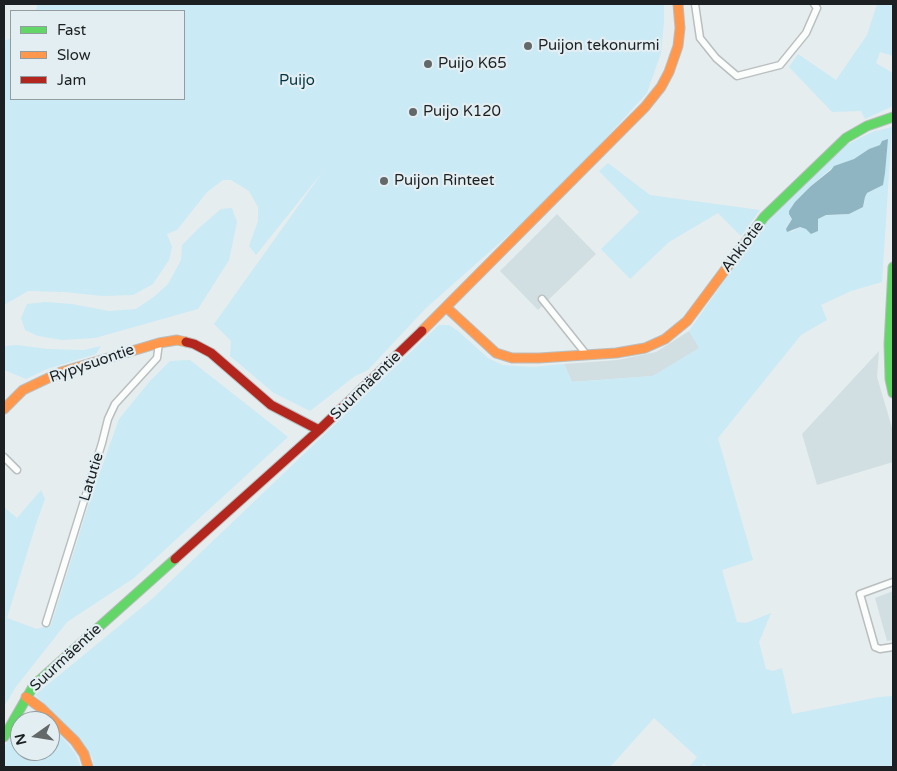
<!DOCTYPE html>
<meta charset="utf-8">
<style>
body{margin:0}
#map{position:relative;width:897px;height:771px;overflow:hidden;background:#e6edee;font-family:"Varela Round",sans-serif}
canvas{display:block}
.frame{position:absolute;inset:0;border:5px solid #1c2022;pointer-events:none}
.legend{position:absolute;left:10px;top:10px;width:175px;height:90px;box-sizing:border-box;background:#e3eef2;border:1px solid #939c9f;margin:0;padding:6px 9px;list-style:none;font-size:15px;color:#1c2022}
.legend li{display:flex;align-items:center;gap:10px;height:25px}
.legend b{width:25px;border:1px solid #939c9f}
.north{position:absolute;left:10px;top:711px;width:50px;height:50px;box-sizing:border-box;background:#e3eef2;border:1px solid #939c9f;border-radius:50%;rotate:257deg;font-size:14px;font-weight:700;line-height:20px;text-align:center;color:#1c2022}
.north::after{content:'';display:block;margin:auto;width:18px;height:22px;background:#636869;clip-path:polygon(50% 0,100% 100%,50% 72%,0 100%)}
</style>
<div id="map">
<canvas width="897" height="771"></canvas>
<div class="frame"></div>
<ul class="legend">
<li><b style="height:6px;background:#63d668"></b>Fast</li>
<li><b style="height:6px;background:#ff974d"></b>Slow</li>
<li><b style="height:6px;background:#b3261e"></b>Jam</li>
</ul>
<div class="north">N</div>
</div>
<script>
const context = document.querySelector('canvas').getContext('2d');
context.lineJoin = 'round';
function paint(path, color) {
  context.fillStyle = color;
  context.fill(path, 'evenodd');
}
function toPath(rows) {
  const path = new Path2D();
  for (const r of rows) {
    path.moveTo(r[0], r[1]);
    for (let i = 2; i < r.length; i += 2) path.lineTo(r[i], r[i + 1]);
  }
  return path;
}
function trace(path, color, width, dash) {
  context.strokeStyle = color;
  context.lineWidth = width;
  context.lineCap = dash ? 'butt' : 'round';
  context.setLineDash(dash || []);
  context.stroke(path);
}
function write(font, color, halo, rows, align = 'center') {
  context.font = font + ' "Varela Round",sans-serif';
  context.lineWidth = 4.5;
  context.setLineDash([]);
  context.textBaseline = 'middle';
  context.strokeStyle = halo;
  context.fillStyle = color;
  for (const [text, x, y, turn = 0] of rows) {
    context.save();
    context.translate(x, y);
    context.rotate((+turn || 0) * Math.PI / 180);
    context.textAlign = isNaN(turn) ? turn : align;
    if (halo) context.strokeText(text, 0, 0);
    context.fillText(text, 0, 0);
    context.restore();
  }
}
paint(toPath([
 [557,214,596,254,538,310,500,271],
 [689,331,700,348,653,376,572,382,564,364,617,360,656,352],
 [879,351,877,377,893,431,893,462,817,485,802,434],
 [893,591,893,640,887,641,875,598]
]), '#d1dfe3');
paint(toPath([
 [37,4,664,4,664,22,661,53,647,93,573,174,547,201,425,309,368,370,355,376,310,411,274,393,230,356,231,341,214,324,324,170,256,255,249,246,258,221,258,207,249,191,231,180,223,180,207,192,177,230,167,234,172,247,169,260,153,284,133,295,103,296,65,292,28,291,4,305,4,41,11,38,11,99,184,99,184,11,36,11],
 [877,4,893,4,893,56,880,52,876,63,893,73,893,106,865,119,861,111,832,112,789,67,798,54,836,80,867,35],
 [892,127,882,282,851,291,821,305,827,320,801,335,718,438,753,560,722,570,737,622,746,623,771,613,759,642,766,669,773,671,782,668,792,714,879,697,893,696,893,767,708,767,704,764,701,767,689,767,697,757,654,718,610,767,93,767,93,759,80,739,35,695,152,599,439,325,449,325,458,331,488,358,503,365,533,367,564,364,572,382,653,376,699,348,689,331,770,215,836,150,872,132],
 [880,145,887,145,885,173,884,178,876,189,867,193,865,197,864,206,849,214,826,215,818,219,818,224,806,229,800,227,791,232,789,223,792,219,792,216,804,194,811,186,834,166,854,159,869,149],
 [608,163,650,195,760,210,741,236,718,213,669,242,630,279,601,249,639,212,599,171],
 [232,208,237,222,229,260,198,309,95,338,62,340,38,336,25,330,21,318,27,304,45,302,72,304,109,311,136,309,155,296,168,284,181,260,182,245,200,227,221,209],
 [18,345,47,349,84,350,101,346,96,354,47,369,26,379,4,370,4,346],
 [190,360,288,437,134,578,67,622,15,688,4,707,4,507,17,518,41,490,45,499,36,524,7,618,37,629,51,625,88,506,119,419,150,381,170,361],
 [20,723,20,751,50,751,50,727,58,732,75,753,81,767,4,767,4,747]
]), '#caeaf5');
paint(toPath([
 [888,139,885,173,883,185,867,193,865,197,863,207,849,214,826,215,818,219,818,231,811,234,806,229,800,227,787,232,786,229,792,219,789,214,789,211,795,202,811,186,831,170,834,166,854,159,869,149,880,145,882,141]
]), '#90b5c2');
const street = toPath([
 [695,4,700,38,716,58,737,76,780,65,806,33,817,8,814,4],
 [542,299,586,354],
 [4,457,17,470],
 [893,582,860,594,875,647,880,649,893,647],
 [46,623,102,443,108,419,115,404,157,358,159,343]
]);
const fast = toPath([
 [731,262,764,217,846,138,867,126,893,117],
 [893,267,889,344,890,379,893,393],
 [4,737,34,685,175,559]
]);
const slow = toPath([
 [446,307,496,353,512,358,539,358,616,353,645,348,665,339,687,321,731,262],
 [422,331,645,107,661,87,669,72,678,46,680,28,678,4],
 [4,409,23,390,61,372,159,343,177,340,186,342],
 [26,697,41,708,75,741,84,754,88,767]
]);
const jam = toPath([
 [186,342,194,344,211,353,271,405,319,430],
 [175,559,319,430,422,331]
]);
trace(street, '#b9bebf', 9);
trace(fast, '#b9bebf', 11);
trace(slow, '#b9bebf', 11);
trace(jam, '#b9bebf', 11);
trace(street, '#fbfcfc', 6);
trace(fast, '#63d668', 9);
trace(slow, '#ff974d', 9);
trace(jam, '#b3261e', 9);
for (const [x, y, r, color] of [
 [528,46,5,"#636869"],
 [428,64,5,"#636869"],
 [413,112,5,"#636869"],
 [384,181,5,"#636869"]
]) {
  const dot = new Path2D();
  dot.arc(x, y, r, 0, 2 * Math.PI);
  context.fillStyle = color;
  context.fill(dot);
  trace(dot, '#e3eef2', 2);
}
write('15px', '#1c2022', '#e3eef2', [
 ["Puijon tekonurmi",538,46],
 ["Puijo K65",438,64],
 ["Puijo K120",423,112],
 ["Puijon Rinteet",394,181]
], 'left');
write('15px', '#033442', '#e3eef2', [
 ["Puijo",297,81]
]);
write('15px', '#1c2022', '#e3eef2', [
 ["Ahkiotie",743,247,-53],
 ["Rypysuontie",92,364,-19],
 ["Suurmäentie",366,386,-44],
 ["Latutie",92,477,-73],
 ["Suurmäentie",66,658,-43]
]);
</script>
